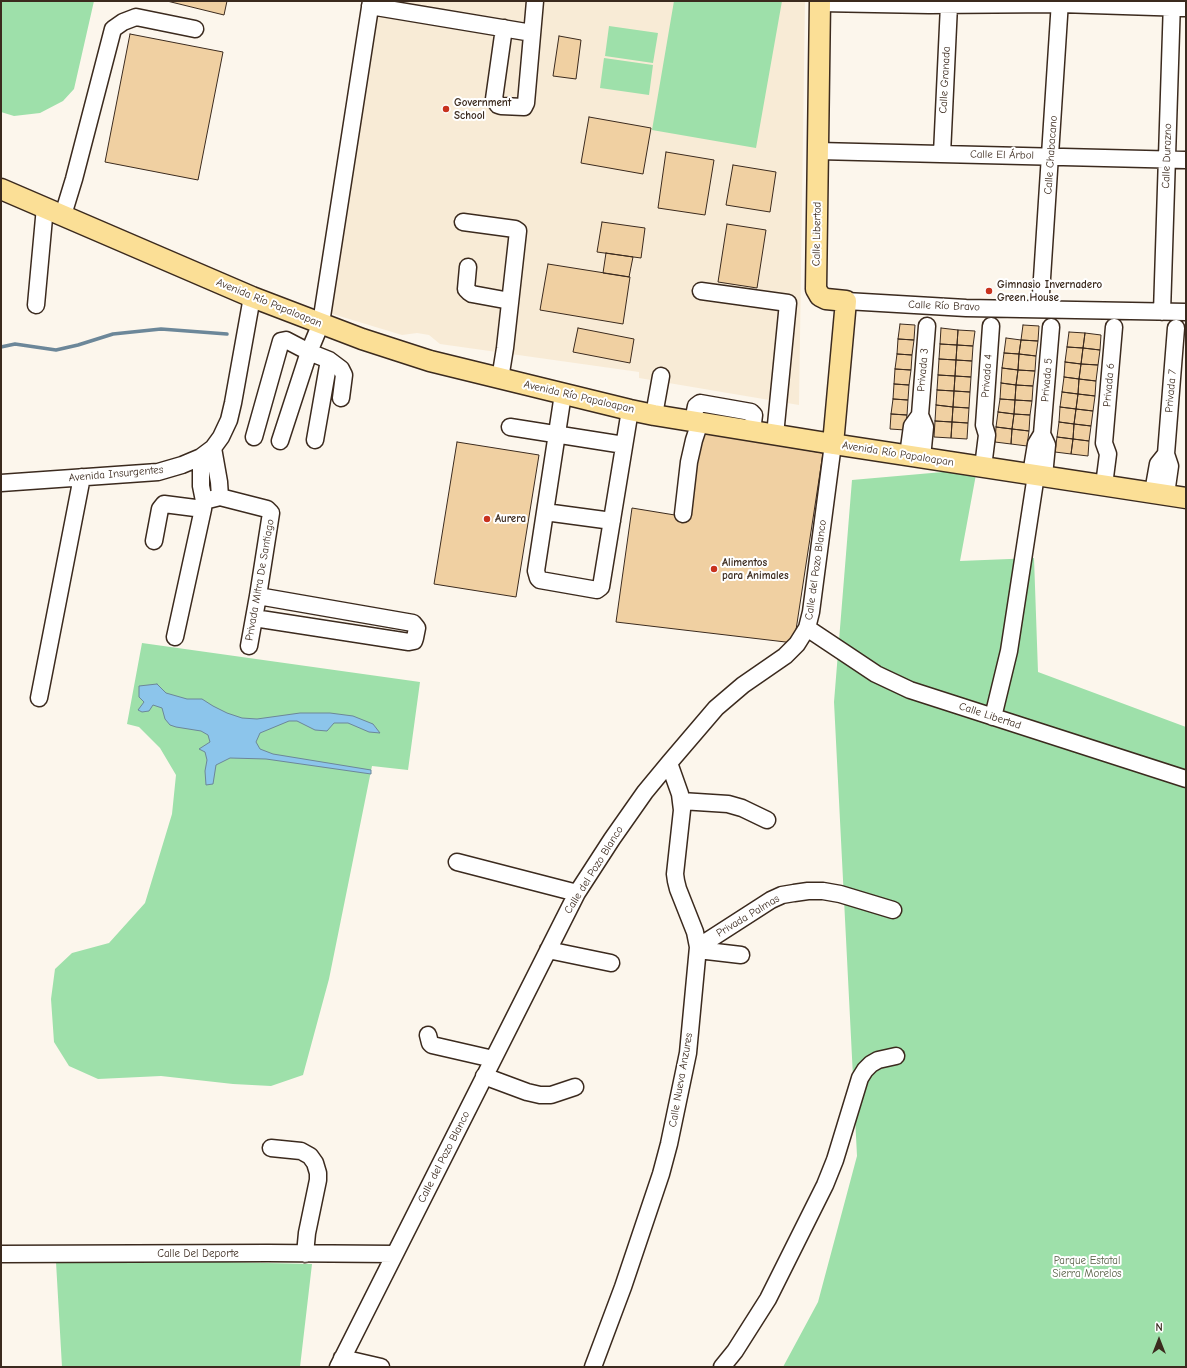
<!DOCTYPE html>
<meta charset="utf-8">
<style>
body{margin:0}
#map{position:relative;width:1187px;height:1368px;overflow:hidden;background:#fcf6ec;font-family:"Comic Neue",sans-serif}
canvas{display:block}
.frame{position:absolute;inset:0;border:2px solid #3b2a1e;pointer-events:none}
.north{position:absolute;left:1139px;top:1320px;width:40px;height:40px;-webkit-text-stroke:3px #fff;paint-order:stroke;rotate:0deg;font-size:11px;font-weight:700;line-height:16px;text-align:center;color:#3b2a1e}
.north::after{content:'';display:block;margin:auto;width:14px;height:18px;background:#3b2a1e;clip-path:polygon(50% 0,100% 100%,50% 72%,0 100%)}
</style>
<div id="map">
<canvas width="1187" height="1368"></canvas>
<div class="frame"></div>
<div class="north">N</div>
</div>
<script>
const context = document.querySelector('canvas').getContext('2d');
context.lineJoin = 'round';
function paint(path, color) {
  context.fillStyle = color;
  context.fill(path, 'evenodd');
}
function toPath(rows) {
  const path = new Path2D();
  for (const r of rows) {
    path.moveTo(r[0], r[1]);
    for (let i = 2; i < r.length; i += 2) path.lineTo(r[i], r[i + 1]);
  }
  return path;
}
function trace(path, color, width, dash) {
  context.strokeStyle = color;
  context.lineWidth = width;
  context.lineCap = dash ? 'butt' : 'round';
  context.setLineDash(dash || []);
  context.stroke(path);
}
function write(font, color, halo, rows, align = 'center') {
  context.font = font + ' "Comic Neue",sans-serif';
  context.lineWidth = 4;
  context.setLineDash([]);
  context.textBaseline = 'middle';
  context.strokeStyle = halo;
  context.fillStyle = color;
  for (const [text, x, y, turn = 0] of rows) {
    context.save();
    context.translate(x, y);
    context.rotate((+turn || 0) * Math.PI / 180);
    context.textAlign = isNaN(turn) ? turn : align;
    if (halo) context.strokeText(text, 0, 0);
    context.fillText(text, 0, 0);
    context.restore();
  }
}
paint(toPath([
 [368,1,805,1,799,405,639,378,639,372,440,344,429,335,417,333,402,335,326,312]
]), '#f8ebd6');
paint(toPath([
 [1,1,94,1,74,89,63,101,40,113,14,116,1,112],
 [674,1,782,1,756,148,652,130],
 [609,26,658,33,653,63,605,56],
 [604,58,653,65,649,95,600,88],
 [977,469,960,561,1034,558,1038,672,1186,727,1186,1367,783,1367,818,1302,857,1156,834,702,852,480],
 [142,643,420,682,408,770,372,766,329,979,303,1075,271,1086,233,1084,161,1076,98,1079,69,1066,54,1042,51,999,55,969,72,953,109,943,145,903,172,814,176,775,160,748,139,727,127,724],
 [178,1261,312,1264,300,1367,62,1367,56,1262]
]), '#9ee0aa');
const water = toPath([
 [157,684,166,693,187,699,202,699,213,706,227,713,242,718,257,719,300,713,330,713,353,716,373,724,380,733,369,732,348,723,334,723,327,731,315,730,297,721,289,721,260,733,256,742,260,749,273,754,371,770,371,774,266,759,230,758,216,765,213,784,206,785,205,771,207,760,205,752,199,749,210,742,208,735,201,731,176,727,170,725,165,719,162,708,153,705,149,711,142,712,138,710,144,702,139,697,139,686,157,684]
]);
paint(water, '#8cc5eb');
trace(water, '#6c8799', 1);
trace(toPath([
 [1,347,15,344,56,350,78,345,113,334,161,329,227,334]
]), '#6c8799', 3.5);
const building = toPath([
 [167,1,227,1,224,15,167,1],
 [130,34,223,52,198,180,105,162,130,34],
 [559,36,581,40,576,79,553,76,559,36],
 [589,117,651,128,643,174,581,163,589,117],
 [666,152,714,160,705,215,658,208,666,152],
 [733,165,776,172,770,212,726,205,733,165],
 [602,222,645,228,641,258,597,252,602,222],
 [727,224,766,230,757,288,718,282,727,224],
 [606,253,633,257,629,277,603,273,606,253],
 [548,264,630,277,623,324,540,310,548,264],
 [900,324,915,325,914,340,898,339,900,324],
 [1023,325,1039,326,1038,341,1021,340,1023,325],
 [578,328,634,339,630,363,573,352,578,328],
 [941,328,958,330,957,345,940,344,941,328],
 [958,330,975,331,973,346,957,345,958,330],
 [1069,332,1085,333,1083,348,1067,347,1069,332],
 [1085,333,1101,335,1100,350,1083,348,1085,333],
 [1006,338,1021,340,1019,354,1004,353,1006,338],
 [898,339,914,340,912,355,897,354,898,339],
 [1021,340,1038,341,1036,356,1019,354,1021,340],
 [940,344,957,345,956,360,939,359,940,344],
 [957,345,973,346,972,361,956,360,957,345],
 [1067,347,1083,348,1081,364,1065,362,1067,347],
 [1083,348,1100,350,1098,365,1081,364,1083,348],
 [1004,353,1019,354,1018,370,1002,368,1004,353],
 [897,354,912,355,911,370,895,369,897,354],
 [1019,354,1036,356,1035,371,1018,370,1019,354],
 [939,359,956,360,955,376,938,375,939,359],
 [956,360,972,361,971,377,955,376,956,360],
 [1065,362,1081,364,1079,379,1064,377,1065,362],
 [1081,364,1098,365,1096,381,1079,379,1081,364],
 [1002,368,1018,370,1016,385,1001,383,1002,368],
 [895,369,911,370,909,385,894,384,895,369],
 [1018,370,1035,371,1033,386,1016,385,1018,370],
 [938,375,955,376,954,391,937,390,938,375],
 [955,376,971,377,970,392,954,391,955,376],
 [1064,377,1079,379,1078,394,1062,392,1064,377],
 [1079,379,1096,381,1095,396,1078,394,1079,379],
 [1001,383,1016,385,1015,400,1000,399,1001,383],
 [894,384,909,385,908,400,893,399,894,384],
 [1016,385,1033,386,1032,401,1015,400,1016,385],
 [937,390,954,391,953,407,936,405,937,390],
 [954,391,970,392,969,408,953,407,954,391],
 [1062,392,1078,394,1076,409,1060,407,1062,392],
 [1078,394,1095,396,1093,411,1076,409,1078,394],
 [893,399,908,400,907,415,891,414,893,399],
 [1000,399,1015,400,1014,414,998,412,1000,399],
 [1015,400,1032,401,1030,415,1014,414,1015,400],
 [936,405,953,407,952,422,935,421,936,405],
 [953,407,969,408,968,423,952,422,953,407],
 [1060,407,1076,409,1074,424,1059,422,1060,407],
 [1076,409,1093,411,1091,426,1074,424,1076,409],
 [998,412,1014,414,1012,429,996,427,998,412],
 [891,414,907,415,905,430,890,429,891,414],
 [1014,414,1030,415,1029,431,1012,429,1014,414],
 [935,421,952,422,951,438,934,437,935,421],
 [952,422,968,423,967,439,951,438,952,422],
 [1059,422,1074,424,1073,439,1057,437,1059,422],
 [1074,424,1091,426,1089,441,1073,439,1074,424],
 [996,427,1012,429,1011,444,995,442,996,427],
 [1012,429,1029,431,1027,446,1011,444,1012,429],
 [699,432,823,453,794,643,616,622,632,508,687,517,699,432],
 [1057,437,1073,439,1071,454,1055,452,1057,437],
 [1073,439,1089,441,1088,456,1071,454,1073,439],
 [457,442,539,455,516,597,434,584,457,442]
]);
paint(building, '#f0d0a2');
trace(building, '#3b2a1e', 1);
const minor = toPath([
 [820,3,929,5,1060,4,1186,8],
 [370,6,532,33],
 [504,28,494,99,498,105,501,106,524,107,526,103,535,1],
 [818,151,1186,160],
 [942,154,949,5],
 [63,215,74,179,113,29,123,22,136,17,195,29],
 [463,222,515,229,518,231,505,348,500,379],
 [468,267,466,289,469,292,472,294,510,301],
 [701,291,788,303,775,435],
 [846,301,966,308,1186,312],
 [36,305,45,207],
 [1040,309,1060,1],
 [1162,312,1172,1],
 [563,394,536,571,538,578,540,580,597,590,601,587,630,410],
 [654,415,661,376],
 [693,421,696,406,700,403,751,412,754,415,752,431],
 [510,427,624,445],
 [1042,434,1047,445,1044,476],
 [254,437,281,341,286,340,309,352,321,323,371,1],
 [315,440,329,360],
 [280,441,309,352,329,360,341,369,344,375,341,398],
 [213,448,219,482,220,497],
 [908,455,912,426,920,415],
 [922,458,925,427,920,415,927,326],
 [983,467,987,435,984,425,991,326],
 [1031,474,1036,444,1042,434,1051,327],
 [1,483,158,472,182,465,201,457,213,448,221,437,229,420,233,403,252,297],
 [1104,485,1108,454,1104,443,1114,327],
 [1153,492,1158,464,1166,454],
 [1166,494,1170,466,1166,454,1176,328],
 [204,501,220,497,267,509,271,513,258,596,249,646],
 [545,512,612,521],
 [683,514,689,462,694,440,700,422],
 [154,541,160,509,164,504,203,509],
 [254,618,409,642,414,641,415,638,417,628,413,623,258,596],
 [807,628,876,674,910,690,1186,779],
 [175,637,203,509,204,501,201,486,201,457],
 [39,698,82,477],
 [993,717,1009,651,1036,475],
 [681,801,728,804,742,808,767,820],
 [457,862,577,893],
 [698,947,771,900,782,895,794,893,808,891,823,891,840,894,893,910],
 [548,950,611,963],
 [698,950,741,955],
 [428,1035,430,1043,432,1045,493,1059],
 [484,1076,527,1092,540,1095,551,1095,575,1087],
 [271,1148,301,1151,310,1156,315,1163,318,1173,318,1180,307,1233,305,1254],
 [1,1254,268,1253,395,1254],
 [342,1358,381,1367],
 [338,1367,577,893,612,839,645,792,669,763,716,708,743,685,785,656,797,644,807,628,811,612,833,444],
 [593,1367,623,1287,661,1174,669,1144,688,1053,698,947,695,932,678,889,676,881,675,874,682,810,680,794,669,763],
 [722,1367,735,1351,768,1299,825,1185,835,1160,860,1078,865,1070,871,1064,878,1060,896,1056]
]);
const major = toPath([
 [820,1,816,289,820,296,826,299,846,301,833,444],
 [1,189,252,297,362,339,430,361,630,410,654,415,833,444,1186,498]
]);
trace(minor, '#3b2a1e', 19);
trace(major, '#3b2a1e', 23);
trace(minor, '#fff', 16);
trace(major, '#fbdf96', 20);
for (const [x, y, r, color] of [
 [446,109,4,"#c8321e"],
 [989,291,4,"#c8321e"],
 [487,519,4,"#c8321e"],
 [714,569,4,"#c8321e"]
]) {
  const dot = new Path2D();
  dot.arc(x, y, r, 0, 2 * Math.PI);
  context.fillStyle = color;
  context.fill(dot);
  trace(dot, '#fff', 1.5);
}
write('11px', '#3b2a1e', '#fff', [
 ["Calle Granada",945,80,-87],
 ["Calle El Árbol",1002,155,1],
 ["Calle Chabacano",1051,155,-86],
 ["Calle Durazno",1167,156,-88],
 ["Calle Libertad",817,234,-89],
 ["Avenida Río Papaloapan",269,303,22],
 ["Calle Río Bravo",944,306,2],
 ["Privada 3",923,370,-85],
 ["Privada 4",987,376,-86],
 ["Privada 5",1047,380,-85],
 ["Privada 6",1109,385,-85],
 ["Privada 7",1171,391,-85],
 ["Avenida Río Papaloapan",579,397,13],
 ["Avenida Río Papaloapan",898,454,9],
 ["Avenida Insurgentes",116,474,-5],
 ["Calle del Pozo Blanco",816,570,-82],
 ["Privada Mitra De Santiago",260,580,-80],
 ["Calle Libertad",990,716,18],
 ["Calle del Pozo Blanco",594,870,-58],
 ["Privada Palmas",748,916,-31],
 ["Calle Nueva Anzures",681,1080,-80],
 ["Calle del Pozo Blanco",444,1157,-63],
 ["Calle Del Deporte",198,1254]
]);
write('bold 11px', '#3b2a1e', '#fff', [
 ["Government",454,103],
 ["School",454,116],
 ["Gimnasio Invernadero",997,285],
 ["Green House",997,298],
 ["Aurera",495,519],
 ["Alimentos",722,563],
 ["para Animales",722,576]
], 'left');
write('11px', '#596148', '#fff', [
 ["Parque Estatal",1087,1261],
 ["Sierra Morelos",1087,1274]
]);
</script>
